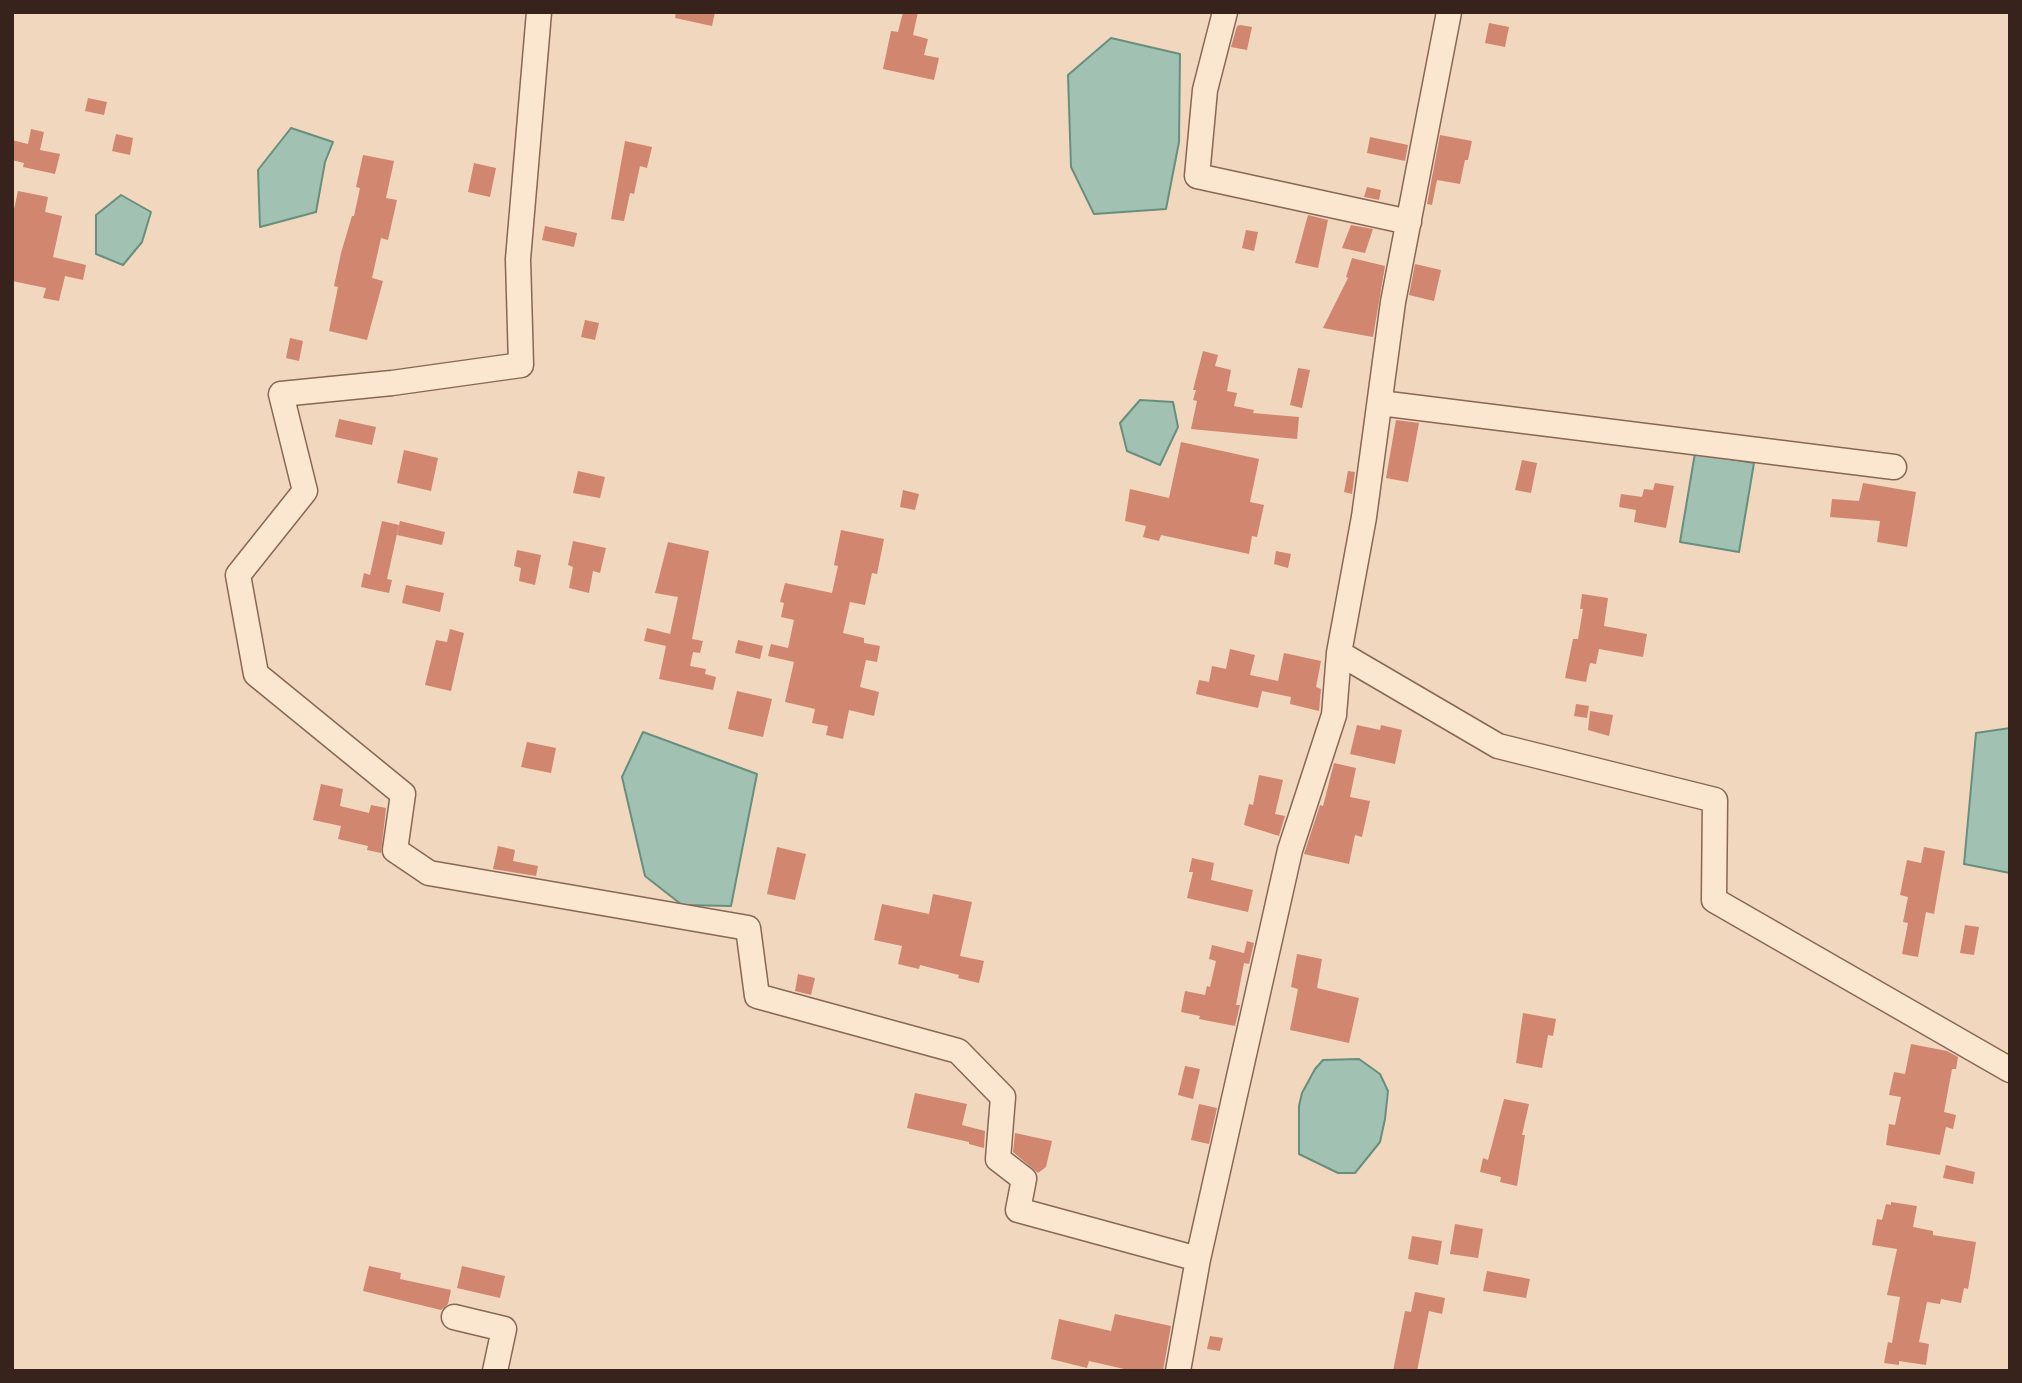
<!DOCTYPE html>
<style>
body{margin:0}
#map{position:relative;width:2022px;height:1383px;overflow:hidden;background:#f0d7bd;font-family:"IBM Plex Serif",serif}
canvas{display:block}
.frame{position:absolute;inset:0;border:14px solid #37231b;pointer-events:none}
</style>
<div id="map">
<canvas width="2022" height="1383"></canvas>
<div class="frame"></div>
</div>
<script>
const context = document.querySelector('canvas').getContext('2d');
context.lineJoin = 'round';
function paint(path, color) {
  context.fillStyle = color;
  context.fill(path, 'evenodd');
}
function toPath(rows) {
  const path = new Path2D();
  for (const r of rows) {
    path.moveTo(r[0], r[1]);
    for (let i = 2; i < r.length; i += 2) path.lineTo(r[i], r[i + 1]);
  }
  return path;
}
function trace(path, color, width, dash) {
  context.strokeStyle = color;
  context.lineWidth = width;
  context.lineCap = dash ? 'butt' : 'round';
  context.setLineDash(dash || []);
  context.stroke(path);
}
const water = toPath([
 [1111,38,1180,54,1179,142,1166,209,1094,214,1071,167,1068,75,1111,38],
 [291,128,333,142,325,162,316,212,260,227,258,170,291,128],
 [121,195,151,212,142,242,123,265,96,254,96,215,121,195],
 [1140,400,1173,402,1178,427,1160,465,1127,451,1120,423,1140,400],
 [1695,453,1754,463,1739,552,1680,542,1695,453],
 [2010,728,2010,873,1964,864,1976,733,2010,728],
 [643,732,757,774,731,906,682,905,645,876,622,777,643,732],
 [1359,1059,1380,1074,1388,1091,1385,1119,1380,1142,1355,1173,1338,1173,1299,1154,1299,1106,1302,1093,1315,1069,1323,1060,1359,1059]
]);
paint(water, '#a1c1b2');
trace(water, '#688f7e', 2);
paint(toPath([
 [676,12,715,12,712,26,675,18],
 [903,12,918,12,913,35,928,39,924,55,939,58,934,80,883,69,891,31,898,32],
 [1489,23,1509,27,1505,47,1485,43],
 [1240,25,1252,27,1247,50,1231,47,1237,26],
 [88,98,107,102,104,115,85,111],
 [31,129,44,132,40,150,60,154,55,174,23,167,24,163,12,160,12,140,28,144],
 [116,134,133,138,130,155,112,151],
 [1440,135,1472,141,1468,160,1465,160,1460,184,1437,180,1432,205,1427,204],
 [1370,137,1408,145,1405,161,1367,153],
 [625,141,652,147,647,168,640,166,634,194,630,193,624,221,611,219],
 [363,155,394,161,386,198,397,200,388,240,381,238,372,278,383,281,367,340,329,331,338,287,334,286,341,253,352,216,354,216,360,188,356,187],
 [474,163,496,168,490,197,468,192],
 [1367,187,1381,190,1379,200,1364,197],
 [18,191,48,197,45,212,62,216,53,257,86,265,83,280,65,276,59,301,43,298,46,288,12,281,12,218],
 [1308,215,1328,220,1318,268,1295,263],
 [1351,225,1373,229,1365,253,1342,248],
 [545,226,577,233,574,247,542,240],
 [1246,230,1258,232,1254,251,1242,248],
 [1352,258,1385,266,1373,337,1323,328,1348,278,1346,277],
 [1415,264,1441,270,1434,301,1409,295],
 [585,320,599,323,595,340,581,337],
 [290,338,303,341,299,361,286,358],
 [1203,351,1218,355,1215,366,1231,370,1227,391,1237,393,1234,406,1254,410,1253,413,1299,417,1297,439,1191,429,1197,401,1193,400,1196,390,1193,390],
 [1298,368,1310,370,1302,408,1290,405],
 [339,419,376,427,372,445,335,437],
 [1396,420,1419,423,1408,482,1386,478],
 [1181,442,1259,459,1250,502,1264,505,1257,537,1252,536,1249,554,1161,535,1159,541,1143,537,1146,526,1125,521,1130,489,1169,498],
 [404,450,438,458,431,491,397,483],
 [1522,460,1537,463,1531,493,1515,490],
 [578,471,605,477,600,498,573,493],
 [1348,471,1355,472,1352,494,1344,492],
 [1655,483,1674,486,1666,528,1634,522,1636,510,1619,507,1621,494,1642,497,1644,489,1653,490],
 [1863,483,1916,492,1907,547,1877,542,1880,521,1830,517,1832,499,1859,501],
 [903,490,919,494,915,510,900,507],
 [382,521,399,525,387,579,392,580,389,593,361,587,364,573,370,575],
 [400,521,445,532,442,545,397,535],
 [841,530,884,539,877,574,872,573,865,605,850,602,843,633,864,638,864,643,880,646,877,662,866,660,860,687,879,692,874,716,849,710,843,739,826,735,828,726,812,723,815,709,785,702,794,662,768,656,771,644,788,648,794,620,781,617,784,603,780,602,785,583,832,593,838,566,834,565],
 [573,541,606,548,600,573,593,571,589,593,569,588,573,567,568,565],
 [668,542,709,551,692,639,703,641,700,653,693,652,690,666,706,669,705,674,716,677,713,690,659,679,666,646,644,641,647,628,670,634,678,597,655,593],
 [517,550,541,555,535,585,519,581,521,568,514,566],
 [1276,551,1291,554,1288,568,1274,564],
 [406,585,444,593,440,612,402,603],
 [1582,594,1608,598,1604,626,1647,634,1643,657,1599,649,1596,664,1590,663,1586,682,1565,678,1573,639,1578,639,1583,609,1580,609],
 [450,629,464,633,451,691,425,685,436,640,447,642],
 [738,640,763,646,760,659,735,653],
 [1230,649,1255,655,1250,675,1278,681,1284,653,1321,661,1316,687,1321,689,1319,711,1290,704,1291,697,1262,691,1258,708,1196,694,1199,680,1209,682,1212,666,1226,669],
 [737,691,772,699,763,737,728,729],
 [1576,704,1589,706,1587,718,1574,716],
 [1590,711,1613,715,1609,736,1588,730],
 [1357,725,1380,730,1381,725,1402,730,1395,764,1350,754],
 [527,742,556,748,551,773,521,767],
 [1334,763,1356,768,1350,797,1370,801,1362,837,1355,835,1349,864,1304,854,1320,805,1323,806],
 [1259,775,1283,780,1275,814,1285,816,1279,836,1244,825,1249,804,1253,805],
 [321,784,343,789,340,806,369,813,371,805,386,808,381,853,367,850,368,846,338,839,341,826,313,820],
 [498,846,515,850,513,861,538,866,536,876,493,869],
 [777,847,806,854,795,900,767,894],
 [1924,847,1945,851,1934,914,1926,912,1918,957,1902,954,1908,923,1903,922,1908,897,1900,895,1907,860,1921,863],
 [1192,858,1214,863,1211,880,1253,890,1248,912,1187,898,1193,872,1189,872],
 [933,894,972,902,960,956,984,961,979,983,958,978,959,975,920,965,919,969,898,964,902,946,874,940,882,904,929,914],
 [1965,925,1979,927,1974,955,1960,953],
 [1247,941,1254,943,1249,964,1244,963,1236,1005,1240,1005,1235,1026,1199,1019,1200,1016,1181,1012,1185,991,1205,995,1207,986,1210,987,1216,961,1209,959,1212,945,1244,953],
 [1297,954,1322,959,1317,988,1359,998,1349,1043,1290,1030,1298,989,1291,987],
 [798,974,815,978,811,995,795,991],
 [1523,1013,1556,1019,1553,1036,1548,1035,1542,1068,1516,1063],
 [1911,1044,1947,1051,1958,1057,1956,1069,1952,1069,1944,1112,1956,1115,1953,1129,1946,1127,1940,1155,1886,1145,1889,1124,1895,1125,1901,1097,1889,1095,1894,1072,1905,1074],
 [1185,1066,1200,1069,1193,1099,1178,1095],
 [915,1093,967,1104,962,1125,985,1131,984,1148,969,1144,969,1142,907,1128],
 [1504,1099,1529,1104,1522,1135,1525,1135,1517,1186,1500,1182,1501,1177,1480,1172,1483,1158,1488,1160],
 [1199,1104,1217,1108,1209,1144,1191,1140],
 [1015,1133,1052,1141,1046,1167,1038,1173,1013,1152],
 [1946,1165,1975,1172,1973,1184,1943,1178],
 [1891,1202,1917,1206,1913,1227,1933,1231,1933,1235,1976,1242,1968,1289,1964,1288,1961,1303,1941,1299,1940,1304,1927,1302,1919,1342,1929,1344,1926,1365,1899,1361,1899,1365,1884,1363,1888,1342,1892,1343,1900,1297,1887,1295,1897,1249,1872,1245,1877,1219,1882,1220,1886,1204,1891,1205],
 [1455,1224,1483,1229,1478,1258,1450,1254],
 [1412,1236,1442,1241,1438,1265,1408,1259],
 [369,1266,401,1273,400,1279,451,1290,448,1304,441,1310,363,1291],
 [462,1266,505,1276,500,1298,457,1288],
 [1487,1271,1530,1279,1526,1298,1483,1291],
 [1415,1292,1445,1298,1442,1314,1429,1311,1417,1371,1393,1371,1405,1311,1411,1312],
 [1115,1314,1171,1326,1163,1371,1133,1371,1089,1361,1087,1368,1051,1359,1059,1319,1111,1331],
 [1210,1336,1223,1338,1220,1351,1207,1349]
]), '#d18670');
const minor = toPath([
 [539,12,518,259,521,365,392,383,281,394,305,491,238,575,256,674,403,794,395,850,429,873,748,928,757,996,958,1051,1003,1097,998,1159,1024,1179,1018,1210,1198,1259],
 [1225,12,1205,90,1197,176,1409,222],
 [1380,403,1894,467],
 [1339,653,1498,746,1715,800,1714,900,2010,1070],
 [454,1317,504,1329,495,1371],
 [1178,1371,1198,1259,1290,850,1334,715,1339,653,1364,517,1393,302,1449,12]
]);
trace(minor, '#896755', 27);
trace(minor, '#fbe6d0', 24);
</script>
